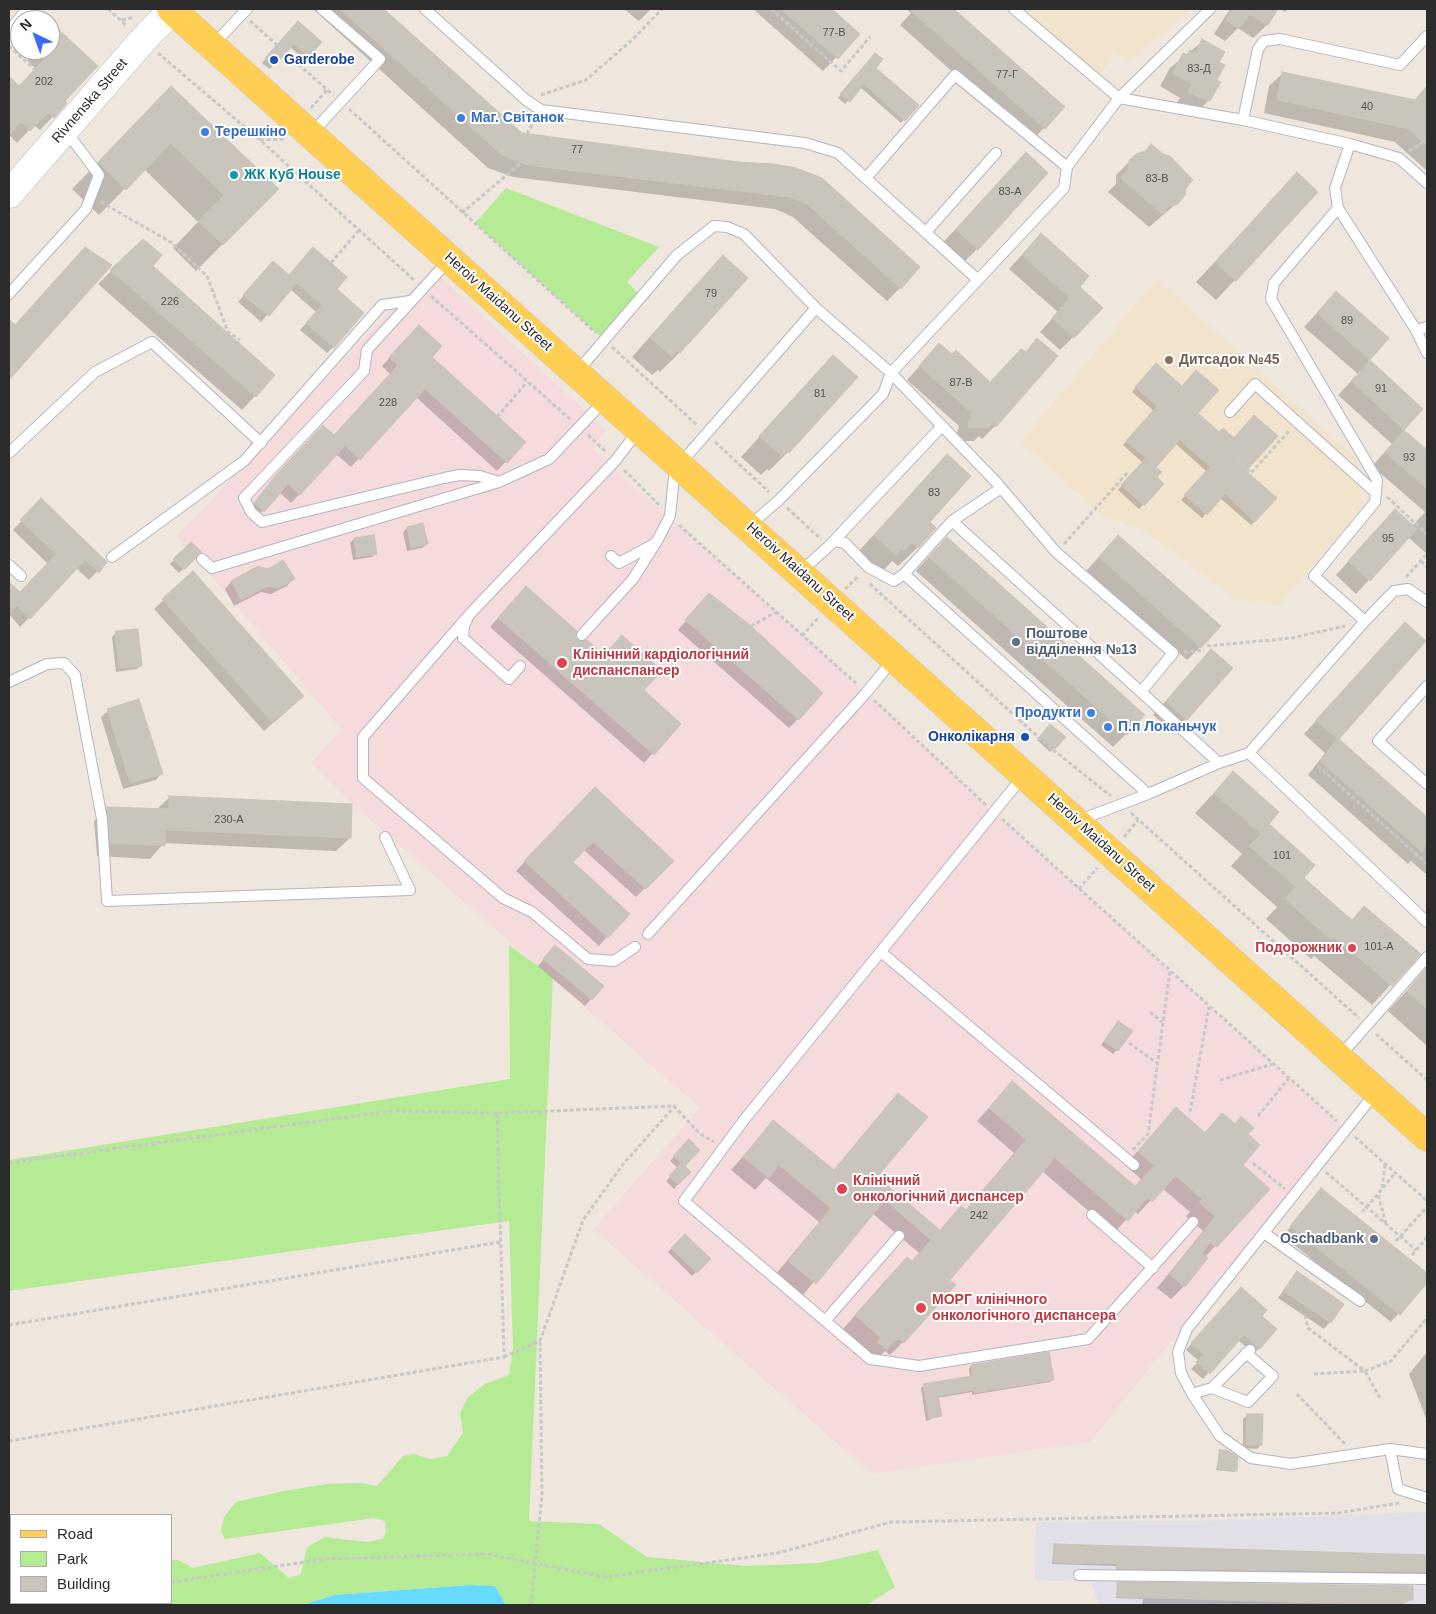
<!DOCTYPE html>
<meta charset="utf-8">
<style>
body{margin:0}
#map{position:relative;width:1436px;height:1614px;overflow:hidden;background:#efe7de;font-family:Helvetica,sans-serif}
canvas{display:block}
.frame{position:absolute;inset:0;border:10px solid #2c2c2c;pointer-events:none}
.legend{position:absolute;left:10px;top:1514px;width:162px;height:90px;box-sizing:border-box;background:#fff;border:1px solid #ababab;margin:0;padding:6px 9px;list-style:none;font-size:15px;color:#2c2c2c}
.legend li{display:flex;align-items:center;gap:10px;height:25px}
.legend b{width:25px;border:1px solid #ababab}
.north{position:absolute;left:10px;top:10px;width:50px;height:50px;box-sizing:border-box;background:#fff;border:1px solid #ababab;border-radius:50%;rotate:318deg;font-size:14px;font-weight:700;line-height:20px;text-align:center;color:#2c2c2c}
.north::after{content:'';display:block;margin:auto;width:18px;height:22px;background:#3b69ff;clip-path:polygon(50% 0,100% 100%,50% 72%,0 100%)}
</style>
<div id="map">
<canvas width="1436" height="1614"></canvas>
<div class="frame"></div>
<ul class="legend">
<li><b style="height:6px;background:#ffce53"></b>Road</li>
<li><b style="height:14px;background:#b6eb95"></b>Park</li>
<li><b style="height:14px;background:#cac5bc"></b>Building</li>
</ul>
<div class="north">N</div>
</div>
<script>
const context = document.querySelector('canvas').getContext('2d');
context.lineJoin = 'round';
function paint(path, color) {
  context.fillStyle = color;
  context.fill(path, 'evenodd');
}
function toPath(rows) {
  const path = new Path2D();
  for (const r of rows) {
    path.moveTo(r[0], r[1]);
    for (let i = 2; i < r.length; i += 2) path.lineTo(r[i], r[i + 1]);
  }
  return path;
}
function trace(path, color, width, dash) {
  context.strokeStyle = color;
  context.lineWidth = width;
  context.lineCap = dash ? 'butt' : 'round';
  context.setLineDash(dash || []);
  context.stroke(path);
}
function write(font, color, halo, rows, align = 'center') {
  context.font = font + ' Helvetica,sans-serif';
  context.lineWidth = 4;
  context.setLineDash([]);
  context.textBaseline = 'middle';
  context.strokeStyle = halo;
  context.fillStyle = color;
  for (const [text, x, y, turn = 0] of rows) {
    context.save();
    context.translate(x, y);
    context.rotate((+turn || 0) * Math.PI / 180);
    context.textAlign = isNaN(turn) ? turn : align;
    if (halo) context.strokeText(text, 0, 0);
    context.fillText(text, 0, 0);
    context.restore();
  }
}
paint(toPath([
 [1427,1512,1427,1605,1099,1605,1091,1582,1035,1580,1036,1522,1202,1521]
]), '#e1dfe7');
paint(toPath([
 [1020,9,1191,9,1131,61,1112,53,1101,76],
 [1157,278,1359,461,1359,467,1350,478,1359,487,1364,506,1279,606,1235,598,1148,534,1099,513,1021,442]
]), '#f2e4cc');
paint(toPath([
 [431,268,606,430,593,449,839,669,976,797,1343,1128,1090,1442,872,1474,593,1229,700,1108,352,804,311,763,341,729,177,536]
]), '#f6dbdd');
paint(toPath([
 [506,188,659,247,627,282,639,294,601,337,475,223],
 [509,945,553,977,529,1521,599,1524,647,1557,747,1566,819,1563,878,1550,895,1587,868,1604,854,1605,506,1605,495,1586,470,1585,334,1595,303,1605,9,1605,9,1595,11,1596,11,1603,171,1603,171,1560,178,1560,193,1568,260,1553,289,1578,301,1574,307,1547,325,1537,366,1542,383,1539,386,1531,385,1521,374,1518,225,1539,221,1532,224,1517,236,1502,283,1491,327,1484,361,1483,377,1486,403,1456,413,1454,430,1459,447,1456,463,1433,460,1413,468,1397,485,1384,509,1375,513,1347,509,1221,9,1291,9,1160,510,1079]
]), '#b6eb95');
paint(toPath([
 [470,1585,495,1586,506,1605,303,1605,334,1595]
]), '#67dbfb');
paint(toPath([
 [313,9,383,9,521,134,739,164,796,169,900,288,887,301,793,217,775,209,513,177,488,168],
 [624,9,651,9,639,21],
 [753,9,830,9,859,34,823,71],
 [906,9,952,9,1063,107,1031,142,900,25,911,13],
 [1230,9,1277,9,1267,25,1253,38,1238,28,1225,41,1214,34],
 [1280,9,1289,9,1285,12],
 [294,26,320,42,305,60,290,47,270,69,262,63],
 [50,35,65,104,40,130,34,125,17,143,9,135,9,81,10,79,19,87,36,69,27,60,36,50,50,50],
 [1203,41,1217,62,1216,80,1209,100,1196,113,1175,105,1180,98,1160,86,1170,68],
 [872,58,875,68,917,105,901,123,860,87,845,104,838,98],
 [1283,73,1414,101,1427,86,1427,171,1395,142,1264,113,1269,86],
 [145,114,277,189,196,271,173,248,198,222,144,169,99,215,72,189],
 [1136,155,1184,188,1177,203,1149,227,1108,192,1116,184,1116,175],
 [1007,174,977,249,958,268,937,249],
 [1297,174,1235,280,1216,300,1196,282],
 [1028,248,1102,308,1060,350,1040,332,1058,312,1009,269],
 [111,266,9,379,9,321,14,326],
 [151,266,273,376,242,410,98,284,111,271],
 [267,269,335,289,333,347,327,353,300,330,316,312,290,289,261,322,238,302],
 [704,276,747,278,679,353,660,372,658,370,652,375,632,357],
 [1336,293,1387,338,1368,360,1421,409,1402,430,1427,452,1427,554,1408,537,1356,594,1336,575,1382,524,1412,526,1425,512,1372,466,1392,444,1338,395,1358,374,1304,327],
 [410,335,431,357,524,443,497,471,416,397,351,467,336,454,291,503,279,492,254,520,247,514,269,484,314,435,334,437,391,375,382,366],
 [1038,340,995,426,982,439,979,436,974,441,955,441,959,426,907,380,939,345,990,383],
 [833,356,788,452,769,471,767,469,761,475,741,457],
 [1152,369,1197,413,1245,471,1255,521,1251,525,1220,498,1202,518,1181,500,1207,472,1175,443,1154,467,1155,477,1162,484,1139,509,1118,490,1143,463,1123,445,1154,411,1132,392],
 [947,456,928,522,918,547,898,566,892,561,884,570,881,568,875,573,855,555],
 [41,500,106,562,89,580,76,568,20,627,9,614,9,583,20,594,48,564,13,530],
 [407,528,427,544,422,548,407,551,403,532],
 [354,539,376,553,372,557,353,560,350,543],
 [191,543,200,552,179,573,170,564],
 [1105,550,1200,647,1187,660,1086,571],
 [933,552,1126,734,1113,747,916,571],
 [258,567,293,579,287,586,271,594,261,592,234,606,225,589,231,582],
 [193,573,294,704,264,731,154,609],
 [517,596,642,690,679,724,644,763,490,627],
 [701,603,798,719,789,728,678,630],
 [116,633,141,665,137,669,116,672,112,637],
 [1392,637,1337,739,1427,819,1427,875,1411,861,1408,864,1308,775,1325,753,1304,734],
 [1211,651,1186,719,1173,732,1153,715],
 [108,711,162,773,156,780,123,789,101,717],
 [1047,729,1064,737,1050,752,1037,740],
 [1233,773,1302,878,1351,921,1365,907,1419,954,1372,1005,1314,956,1311,959,1266,919,1277,907,1231,866,1242,854,1195,813],
 [595,789,672,861,636,897,584,850,572,862,607,937,599,946,516,871],
 [170,797,350,838,336,851,164,843,150,859,97,856,94,821,107,808,156,810],
 [549,953,591,999,585,1006,538,966],
 [1426,970,1427,972,1427,1046,1388,1011],
 [1115,1026,1117,1050,1113,1054,1101,1045],
 [1012,1082,1135,1188,1142,1180,1125,1165,1176,1109,1204,1133,1222,1114,1246,1134,1241,1165,1268,1189,1205,1257,1184,1286,1171,1299,1157,1288,1203,1231,1186,1216,1190,1212,1162,1188,1138,1214,1134,1211,1114,1233,1042,1171,948,1280,903,1342,890,1355,885,1351,873,1363,865,1355,869,1351,843,1329,894,1271,911,1262,919,1253,872,1213,802,1296,776,1274,819,1222,766,1178,755,1190,731,1170,773,1122,833,1171,898,1094,876,1178,939,1231,965,1211,1014,1153,977,1121],
 [689,1141,683,1166,689,1172,674,1189,666,1181,678,1168,670,1161],
 [1321,1190,1427,1275,1427,1281,1391,1322,1283,1236],
 [685,1235,709,1259,692,1276,668,1252],
 [1297,1273,1330,1322,1324,1329,1278,1298],
 [1236,1294,1260,1316,1259,1348,1254,1354,1238,1340,1203,1379,1191,1369,1199,1361,1186,1350],
 [1427,1352,1427,1421,1409,1374],
 [971,1366,1053,1379,1050,1382,972,1395,972,1392,937,1398,940,1416,926,1421,921,1388,924,1385,970,1378,969,1369],
 [1248,1415,1261,1445,1257,1449,1243,1448,1243,1419],
 [1220,1451,1236,1470,1234,1472,1216,1470],
 [1054,1546,1427,1556,1427,1574,1116,1570,1116,1566,1052,1564],
 [1118,1584,1409,1601,1398,1605,1142,1605,1143,1599,1116,1598]
]), '#0003');
const building = toPath([
 [340,9,384,9,522,133,739,162,774,164,796,168,822,178,920,267,901,289,807,204,789,197,527,165,502,155,340,9],
 [781,9,832,9,860,34,838,59,781,9],
 [909,9,954,9,1065,107,1045,129,909,9],
 [1233,9,1278,9,1268,25,1250,14,1239,29,1226,20,1233,9],
 [298,21,322,42,309,57,294,44,274,66,265,58,298,21],
 [56,27,98,66,65,101,67,103,54,118,48,113,30,131,21,122,9,135,9,76,19,86,50,53,50,34,56,27],
 [1202,39,1225,52,1219,62,1225,65,1217,80,1221,82,1210,101,1188,92,1192,84,1172,73,1183,53,1187,55,1190,50,1195,53,1202,39],
 [875,53,883,59,876,68,919,105,905,121,864,84,850,102,840,94,875,53],
 [1282,72,1415,100,1427,86,1427,146,1409,129,1277,100,1282,72],
 [171,86,279,189,223,245,198,221,224,195,171,143,126,190,98,162,171,86],
 [1151,144,1163,154,1170,156,1193,180,1186,188,1185,195,1178,204,1169,206,1163,215,1121,178,1128,170,1129,160,1136,154,1145,151,1151,144],
 [1026,152,1048,173,978,250,956,229,1026,152],
 [1297,172,1318,192,1236,281,1215,262,1297,172],
 [1041,233,1089,276,1080,287,1103,308,1074,338,1052,318,1070,298,1022,255,1041,233],
 [143,239,162,255,153,266,275,375,256,397,110,270,143,239],
 [85,247,112,265,9,380,9,319,15,325,85,247],
 [313,247,347,277,337,289,364,313,334,348,306,323,322,305,297,283,269,316,243,295,273,261,289,275,313,247],
 [723,255,748,278,680,353,678,351,672,357,650,337,723,255],
 [1336,291,1389,338,1370,360,1317,313,1336,291],
 [419,325,442,346,432,357,526,442,507,463,425,389,360,460,345,446,300,495,288,484,264,512,254,503,277,474,323,425,334,435,398,365,389,357,419,325],
 [1037,338,1058,356,996,427,992,424,988,428,968,428,971,412,919,366,939,343,952,354,956,350,990,382,1021,349,1026,352,1037,338],
 [833,355,858,377,789,453,787,451,782,456,759,436,833,355],
 [1370,360,1423,409,1404,430,1351,381,1370,360],
 [1156,363,1182,386,1196,370,1219,390,1198,413,1219,432,1223,428,1234,438,1254,415,1278,436,1246,471,1277,498,1255,522,1225,494,1207,515,1184,495,1210,467,1180,440,1156,467,1162,472,1157,477,1164,484,1144,506,1121,485,1146,458,1126,441,1157,406,1135,387,1156,363],
 [1404,430,1427,450,1427,489,1385,452,1404,430],
 [947,454,971,476,930,522,936,528,918,548,912,542,904,551,901,549,896,555,874,535,947,454],
 [41,498,107,562,99,573,85,560,30,619,17,606,9,614,9,582,20,592,56,554,20,520,41,498],
 [1395,509,1417,529,1370,581,1348,561,1395,509],
 [423,523,428,544,411,548,407,527,423,523],
 [374,535,377,554,357,557,354,538,374,535],
 [1118,535,1221,626,1201,648,1099,557,1118,535],
 [947,537,1145,715,1127,735,929,557,947,537],
 [191,542,202,552,184,570,173,559,191,542],
 [283,560,295,579,278,588,268,586,241,600,231,581,258,566,268,569,283,560],
 [193,571,304,696,273,723,162,599,193,571],
 [526,586,577,631,575,637,578,640,587,640,604,655,622,635,662,671,644,690,681,724,654,755,498,618,526,586],
 [709,593,751,626,823,693,799,720,685,620,709,593],
 [1405,622,1426,641,1339,739,1427,817,1427,843,1422,852,1320,761,1337,739,1316,720,1405,622],
 [138,629,142,666,119,668,115,631,138,629],
 [1211,649,1233,668,1187,720,1166,701,1211,649],
 [139,699,163,774,130,783,107,709,139,699],
 [1050,724,1066,737,1055,749,1040,736,1050,724],
 [1233,771,1279,812,1269,824,1315,865,1304,878,1352,920,1364,906,1421,954,1392,986,1334,937,1331,940,1285,899,1296,887,1249,846,1261,834,1214,793,1233,771],
 [595,787,674,861,646,889,593,842,573,862,630,914,608,938,524,861,595,787],
 [169,796,352,804,351,838,166,830,165,846,110,843,107,807,169,809,169,796],
 [555,945,604,986,592,1000,543,959,555,945],
 [1427,967,1427,1009,1407,991,1427,967],
 [1118,1021,1133,1031,1118,1051,1104,1041,1118,1021],
 [1012,1081,1135,1186,1154,1166,1138,1151,1176,1107,1205,1133,1222,1113,1235,1124,1241,1116,1254,1128,1248,1134,1260,1145,1243,1165,1270,1189,1217,1247,1210,1243,1202,1253,1208,1258,1185,1287,1169,1274,1215,1217,1199,1202,1202,1199,1176,1176,1152,1202,1147,1198,1128,1221,1055,1158,950,1280,956,1285,904,1343,898,1338,887,1350,877,1342,881,1338,855,1315,907,1257,912,1261,931,1240,885,1200,816,1284,788,1261,831,1208,779,1165,769,1178,743,1157,773,1120,834,1170,898,1093,928,1117,877,1177,940,1230,961,1206,966,1210,1026,1140,989,1108,1012,1081],
 [689,1139,700,1150,685,1166,691,1172,678,1185,669,1176,681,1163,673,1156,689,1139],
 [1321,1188,1427,1273,1427,1283,1400,1315,1290,1226,1321,1188],
 [685,1234,711,1259,697,1273,671,1248,685,1234],
 [1297,1271,1344,1304,1331,1323,1283,1291,1297,1271],
 [1241,1287,1267,1310,1262,1316,1277,1329,1260,1349,1244,1335,1210,1374,1196,1362,1204,1354,1191,1343,1241,1287],
 [1049,1352,1054,1380,974,1393,974,1390,938,1396,942,1416,929,1419,923,1384,972,1376,971,1365,1049,1352],
 [1247,1414,1263,1414,1262,1445,1246,1445,1247,1414],
 [1219,1450,1227,1450,1238,1457,1237,1471,1218,1469,1219,1450],
 [1054,1544,1427,1555,1427,1572,1117,1569,1117,1564,1053,1563,1054,1544],
 [1117,1582,1413,1586,1413,1599,1399,1605,1117,1597,1117,1582]
]);
paint(building, '#cac5bc');
trace(building, '#cbc3b7', 1);
const lane = toPath([
 [425,9,526,100,541,110,805,143,838,153,977,279],
 [1014,9,1119,98,1210,9],
 [9,31,27,9],
 [213,45,247,9],
 [1243,120,1258,49,1264,41,1280,39,1400,65,1427,36],
 [311,134,380,59,322,9],
 [866,178,955,75,1067,167],
 [1338,208,1335,188,1350,144],
 [926,232,996,153],
 [449,260,367,350,364,371,244,498,251,512,262,522,444,478,460,475,480,476,499,482],
 [9,294,86,209,99,175,66,131],
 [1416,330,1427,327],
 [577,372,677,255,714,226,727,227,744,234,816,308,891,373,996,482,1056,552,1173,653,1141,692,1219,763],
 [1230,412,1255,384,1376,493],
 [9,453,95,372,152,342,261,443],
 [680,464,816,308],
 [952,521,1001,488],
 [749,526,779,500,883,394,891,373,1064,188,1067,167,1119,98,1243,120,1350,144,1399,158,1427,183],
 [835,541,845,543,868,567,894,581,904,574,952,521,1141,692],
 [611,556,619,563,656,543,670,516,675,467],
 [112,557,244,461,382,305,410,301],
 [202,559,212,568,499,482,549,459,605,400],
 [9,565,21,576],
 [800,572,829,546,942,426],
 [904,574,1148,794],
 [469,615,363,737,363,778,503,898,532,912,588,959,614,961,635,947],
 [1365,621,1394,591,1408,589,1427,602],
 [582,635,633,579,655,544],
 [520,666,509,679,463,638,464,626,469,615,615,461,639,430],
 [9,682,47,664,64,663,75,675,102,819,107,901,410,890,385,837],
 [1427,686,1378,741,1427,784],
 [1249,753,1427,922],
 [1024,775,744,1120,684,1201,870,1359,919,1366,1088,1339,1193,1222],
 [1077,821,1148,794,1219,763,1249,753,1365,621,1314,576,1375,502,1377,480,1271,299,1274,283,1338,208,1416,330,1427,353],
 [648,934,866,693,893,660],
 [881,952,1134,1165],
 [1339,1057,1427,957],
 [1092,1215,1153,1268],
 [1264,1233,1360,1301],
 [825,1321,899,1236],
 [1246,1353,1273,1376,1248,1402,1212,1388,1192,1394,1181,1373,1178,1352,1187,1329,1376,1092],
 [1212,1388,1250,1350],
 [1192,1394,1220,1436,1251,1458,1291,1464,1390,1449,1398,1489,1427,1498],
 [1390,1449,1427,1454],
 [1079,1575,1427,1579]
]);
const secondary = toPath([
 [9,194,143,40,172,10]
]);
const primary = toPath([
 [171,9,1427,1137]
]);
trace(lane, '#b2b5c1', 12);
trace(secondary, '#b2b5c1', 29);
trace(primary, '#c8c8c8', 29);
trace(toPath([
 [108,9,127,26],
 [771,9,841,71,870,37],
 [122,20,135,17],
 [250,21,333,95],
 [9,46,35,70],
 [158,53,260,140,415,281],
 [541,95,586,80,632,40,662,9],
 [311,108,327,90],
 [349,109,596,333],
 [527,134,535,119],
 [260,140,284,139],
 [1409,151,1423,142],
 [101,202,172,243,207,276,228,332,240,340],
 [462,213,522,162],
 [331,263,359,230],
 [431,296,570,419],
 [612,347,698,426],
 [497,417,527,382],
 [588,435,607,453],
 [715,442,769,492],
 [1237,460,1251,473,1290,430],
 [624,470,660,506],
 [1387,497,1427,534],
 [787,508,821,539],
 [679,525,858,685],
 [1064,544,1128,472],
 [1421,561,1427,567],
 [1406,577,1427,554],
 [870,584,1047,745,1111,796],
 [845,589,859,576],
 [751,626,776,612],
 [802,636,819,617],
 [1207,646,1292,638,1345,626],
 [1184,652,1204,650],
 [874,700,986,805],
 [1318,766,1427,864],
 [1131,813,1359,1018],
 [1002,819,1337,1121],
 [1124,837,1138,820],
 [1079,889,1097,868],
 [1150,1012,1162,1022],
 [1376,1034,1427,1080],
 [1129,1043,1157,1063],
 [1220,1080,1273,1064],
 [1190,1112,1209,1007],
 [1258,1116,1289,1078],
 [1355,1137,1427,1201],
 [1133,1150,1148,1134,1170,971],
 [9,1163,392,1111,497,1113],
 [1253,1163,1285,1189],
 [1326,1172,1416,1250],
 [1382,1188,1385,1165],
 [1362,1212,1378,1194],
 [1386,1224,1378,1194,1395,1173],
 [1396,1241,1427,1207],
 [1412,1255,1427,1237],
 [1305,1315,1308,1328,1365,1371,1391,1361,1427,1318],
 [9,1325,500,1242],
 [504,1357,540,1341,583,1220,624,1163,674,1107],
 [1314,1374,1365,1371,1380,1398],
 [1297,1394,1346,1445],
 [9,1441,504,1357,497,1113,674,1106,700,1134,714,1142],
 [171,1582,325,1559,487,1554,605,1577,778,1553,891,1522,1338,1513,1399,1503],
 [94,1605,98,1603],
 [531,1605,542,1495,540,1341]
]), '#c8c8c8', 3, [4, 2.5]);
trace(lane, '#fff', 10);
trace(secondary, '#fff', 28);
trace(primary, '#ffce53', 28);
for (const [x, y, r, color] of [
 [274,60,5,"#1a4fb4"],
 [461,118,5,"#3f7fe0"],
 [205,132,5,"#3f7fe0"],
 [234,175,5,"#0f9aa8"],
 [1169,360,5,"#8d6e63"],
 [1016,642,5,"#5c6f8a"],
 [562,663,6,"#e0444e"],
 [1091,713,5,"#3f7fe0"],
 [1108,727,5,"#3f7fe0"],
 [1025,737,5,"#1a4fb4"],
 [1352,948,5,"#e0444e"],
 [842,1189,6,"#e0444e"],
 [1374,1239,5,"#5c6f8a"],
 [921,1308,6,"#e0444e"]
]) {
  const dot = new Path2D();
  dot.arc(x, y, r, 0, 2 * Math.PI);
  context.fillStyle = color;
  context.fill(dot);
  trace(dot, '#fff', 2);
}
write('11px', '#545250', null, [
 ["77-В",834,33],
 ["83-Д",1199,69],
 ["77-Г",1007,75],
 ["202",44,82],
 ["40",1367,107],
 ["77",577,150],
 ["83-В",1157,179],
 ["83-А",1010,192],
 ["79",711,294],
 ["226",170,302],
 ["89",1347,321],
 ["87-В",961,383],
 ["91",1381,389],
 ["81",820,394],
 ["228",388,403],
 ["93",1409,458],
 ["83",934,493],
 ["95",1388,539],
 ["230-А",229,820],
 ["101",1282,856],
 ["101-А",1379,947],
 ["242",979,1216]
]);
write('bold 14px', '#164399', '#fff', [
 ["Garderobe",284,60],
 ["Онколікарня",1015,737,"right"]
], 'left');
write('14px', '#2c2c2c', '#fff', [
 ["Rivnenska Street",90,101,-49],
 ["Heroiv Maidanu Street",498,302,42],
 ["Heroiv Maidanu Street",800,572,42],
 ["Heroiv Maidanu Street",1101,843,42]
]);
write('bold 14px', '#366cbe', '#fff', [
 ["Маг. Світанок",471,118],
 ["Терешкіно",215,132],
 ["Продукти",1081,713,"right"],
 ["П.п Локаньчук",1118,727]
], 'left');
write('bold 14px', '#0d838f', '#fff', [
 ["ЖК Куб House",244,175]
], 'left');
write('bold 14px', '#785e54', '#fff', [
 ["Дитсадок №45",1179,360]
], 'left');
write('bold 14px', '#4e5e75', '#fff', [
 ["Поштове",1026,634],
 ["відділення №13",1026,650],
 ["Oschadbank",1364,1239,"right"]
], 'left');
write('bold 14px', '#be3a42', '#fff', [
 ["Клінічний кардіологічний",573,655],
 ["диспанспансер",573,671],
 ["Подорожник",1342,948,"right"],
 ["Клінічний",853,1181],
 ["онкологічний диспансер",853,1197],
 ["МОРГ клінічного",932,1300],
 ["онкологічного диспансера",932,1316]
], 'left');
</script>
